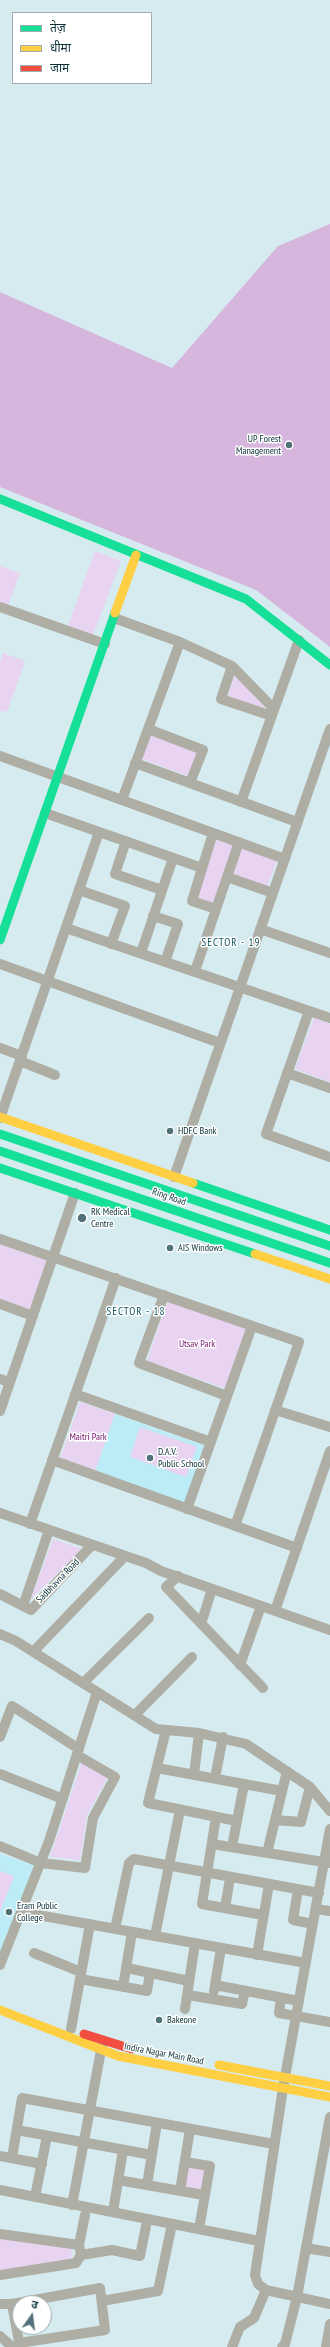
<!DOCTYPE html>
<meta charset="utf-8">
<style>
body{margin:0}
#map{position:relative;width:330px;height:2347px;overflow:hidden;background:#d5ebf0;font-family:"PT Sans Narrow","Noto Sans Devanagari",sans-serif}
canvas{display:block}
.legend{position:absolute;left:12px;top:12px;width:140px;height:72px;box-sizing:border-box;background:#fff;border:1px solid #9dadaf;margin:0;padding:5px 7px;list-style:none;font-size:12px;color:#0a3138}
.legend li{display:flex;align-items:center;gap:8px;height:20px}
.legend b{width:20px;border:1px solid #9dadaf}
.north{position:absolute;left:12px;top:2295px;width:40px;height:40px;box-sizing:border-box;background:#fff;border:1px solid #9dadaf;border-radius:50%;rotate:14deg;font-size:11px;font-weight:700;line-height:16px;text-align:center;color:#0a3138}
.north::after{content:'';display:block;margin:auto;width:14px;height:18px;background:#517278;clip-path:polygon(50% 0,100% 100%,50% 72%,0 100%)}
</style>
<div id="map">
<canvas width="330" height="2347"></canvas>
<ul class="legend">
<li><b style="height:5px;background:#16e098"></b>तेज़</li>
<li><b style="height:5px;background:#ffcf43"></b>धीमा</li>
<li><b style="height:5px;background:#f24e42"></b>जाम</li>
</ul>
<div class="north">उ</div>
</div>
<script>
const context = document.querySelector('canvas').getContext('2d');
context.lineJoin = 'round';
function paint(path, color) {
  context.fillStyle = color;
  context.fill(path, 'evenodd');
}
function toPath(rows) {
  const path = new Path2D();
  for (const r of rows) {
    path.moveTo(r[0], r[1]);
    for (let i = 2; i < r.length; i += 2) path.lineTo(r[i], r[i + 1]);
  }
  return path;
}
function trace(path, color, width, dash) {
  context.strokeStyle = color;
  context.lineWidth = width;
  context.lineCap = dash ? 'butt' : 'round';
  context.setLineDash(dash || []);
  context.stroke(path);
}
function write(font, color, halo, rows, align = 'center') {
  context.font = font + ' "PT Sans Narrow",sans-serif';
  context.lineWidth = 3;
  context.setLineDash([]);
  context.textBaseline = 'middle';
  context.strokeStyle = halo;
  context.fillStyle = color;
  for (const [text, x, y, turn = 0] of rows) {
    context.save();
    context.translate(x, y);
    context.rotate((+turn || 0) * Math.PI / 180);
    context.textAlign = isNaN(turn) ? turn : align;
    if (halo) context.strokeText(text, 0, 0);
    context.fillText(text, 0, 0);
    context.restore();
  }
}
paint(toPath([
 [115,1414,205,1446,184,1504,95,1471],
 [0,1854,35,1866,0,1958]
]), '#bcedf6');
paint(toPath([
 [95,551,121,561,93,635,68,626],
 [0,566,20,573,8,605,0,602],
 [3,653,25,661,7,712,0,710,0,661],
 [235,674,265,708,228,697],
 [151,735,197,752,188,776,142,759],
 [217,839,277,860,267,887,226,874,215,904,196,898],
 [314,1018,330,1024,330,1082,295,1069],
 [0,1244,47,1260,29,1311,0,1301],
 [168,1300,246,1328,225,1388,147,1361],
 [80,1402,115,1414,95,1471,60,1459],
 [140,1427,197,1447,186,1477,130,1457],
 [53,1539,82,1549,31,1599],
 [82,1762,108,1777,87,1815,80,1860,50,1857],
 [0,1871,14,1876,0,1912],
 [188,2166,208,2169,204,2193,184,2189],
 [0,2237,72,2247,71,2261,0,2270]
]), '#e8d3f1');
paint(toPath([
 [330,224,330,647,256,590,0,487,0,292,172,368,278,246]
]), '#d7b6de');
trace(toPath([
 [0,607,105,644],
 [114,618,180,642,232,666,274,709],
 [232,666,221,699,272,716],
 [148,729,203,750,190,783],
 [0,756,285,859],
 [135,763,297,822],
 [122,800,180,642],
 [241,802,299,640],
 [45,813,202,868],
 [213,833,192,901,216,909],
 [126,841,115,874,162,890],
 [227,877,239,842],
 [79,890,125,906,111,944],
 [153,916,178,924,165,962],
 [66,928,330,1018],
 [260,929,330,953],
 [141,953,173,858],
 [0,964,220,1043],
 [195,971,227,877,273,893],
 [309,1011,266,1134,330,1157],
 [0,1048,22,1056],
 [20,1061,55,1075],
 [287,1073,330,1088],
 [0,1118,99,832],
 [174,1177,330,729],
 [0,1239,299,1342,235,1526],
 [164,1295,139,1363,227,1396],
 [0,1304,33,1316],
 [0,1379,10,1382],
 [75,1394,211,1442],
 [275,1410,330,1427],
 [0,1411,75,1193],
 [52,1460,297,1548],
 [187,1509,252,1326],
 [0,1513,146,1563,161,1571,330,1630],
 [30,1524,116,1278],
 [178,1576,166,1587,263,1688],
 [0,1594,31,1610,92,1545],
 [23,1606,49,1530],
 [275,1611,330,1451],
 [201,1624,212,1589],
 [0,1634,16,1641,156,1729,199,1733,246,1744,310,1787,330,1811],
 [33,1652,125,1556],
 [240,1665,261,1606],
 [83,1683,149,1618],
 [135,1715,192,1657],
 [166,1730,148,1803,237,1821],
 [0,1737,12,1706,79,1749],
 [157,1768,282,1791],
 [0,1774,63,1799],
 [194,1775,199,1733],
 [215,1778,223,1737],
 [216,1817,202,1904,263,1915],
 [275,1820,301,1822,310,1787],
 [330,1829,283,2088,255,2275,258,2284,266,2290,330,2304],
 [212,1844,330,1863],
 [0,1846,41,1863,85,1868,93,1818,115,1777,77,1755],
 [232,1847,244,1784],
 [267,1853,287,1771],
 [298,1889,293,1920,313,1924],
 [225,1908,230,1878],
 [316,1909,330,1911],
 [21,1912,306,1963],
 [115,1929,129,1863,134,1859,319,1893],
 [155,1936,180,1810],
 [34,1953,81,1972],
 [257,1955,269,1884],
 [0,1965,49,1841,97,1692],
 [127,1968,189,1981],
 [80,1979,147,1991,150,1973],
 [215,1985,299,2001],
 [123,1987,132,1932],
 [214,1991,221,1948],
 [188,1995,242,2004,245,1991],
 [281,1998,279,2013,330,2022],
 [185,2009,195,1943],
 [71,2029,90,1924],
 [17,2130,152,2155],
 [0,2156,42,2164],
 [12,2158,22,2098,274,2144],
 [185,2162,210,2166,199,2229],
 [118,2180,204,2195],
 [147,2185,157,2123],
 [0,2190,259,2241],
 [180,2191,190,2129],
 [35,2197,47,2136],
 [72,2205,102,2045],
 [113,2212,123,2150],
 [0,2234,79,2245],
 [306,2248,330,2252],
 [81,2255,112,2250,140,2256,146,2226],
 [0,2275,76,2263,81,2255,79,2245,85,2215],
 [102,2301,158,2291,172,2224],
 [0,2304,12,2304,100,2288,105,2330,19,2343],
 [12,2304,20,2347],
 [0,2336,12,2347],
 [232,2347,240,2327,254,2318,266,2290],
 [282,2347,285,2344,297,2297,330,2117],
 [326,2347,330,2324]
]), '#aeaea4', 10);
trace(toPath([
 [0,499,246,599,330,665],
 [0,940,115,613],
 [0,1134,330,1246],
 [0,1151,330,1263],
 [0,1168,255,1254],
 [193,1183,330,1230]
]), '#16e098', 9);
trace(toPath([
 [115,613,136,555],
 [0,1117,193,1183],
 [255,1254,330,1279],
 [0,2010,118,2056,330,2097],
 [219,2065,330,2086]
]), '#ffcf43', 9);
trace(toPath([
 [84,2034,132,2049]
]), '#f24e42', 9);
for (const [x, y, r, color] of [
 [289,445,4,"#517278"],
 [170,1131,4,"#517278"],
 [82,1218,5,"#517278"],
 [170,1248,4,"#517278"],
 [150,1458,4,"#517278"],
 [9,1912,4,"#517278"],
 [159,2020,4,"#517278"]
]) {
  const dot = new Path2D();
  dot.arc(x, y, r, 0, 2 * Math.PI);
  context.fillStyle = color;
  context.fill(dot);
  trace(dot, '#fff', 1.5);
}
write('10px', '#0a3138', '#fff', [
 ["UP Forest",281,439,"right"],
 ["Management",281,451,"right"],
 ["HDFC Bank",178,1131],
 ["RK Medical",91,1212],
 ["Centre",91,1224],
 ["AIS Windows",178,1248],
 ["D.A.V.",158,1452],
 ["Public School",158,1464],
 ["Eram Public",17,1906],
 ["College",17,1918],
 ["Bakeone",167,2020]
], 'left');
write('10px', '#0a3138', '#fff', [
 ["Ring Road",169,1197,19],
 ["Sadbhavna Road",58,1581,-46],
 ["Indira Nagar Main Road",164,2054,11]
]);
write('10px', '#72146d', '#fff', [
 ["Utsav Park",197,1344],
 ["Maitri Park",88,1437]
]);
context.letterSpacing = '1px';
write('11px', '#11555f', '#fff', [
 ["SECTOR - 19",231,943],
 ["SECTOR - 18",136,1312]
]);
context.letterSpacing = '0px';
</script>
